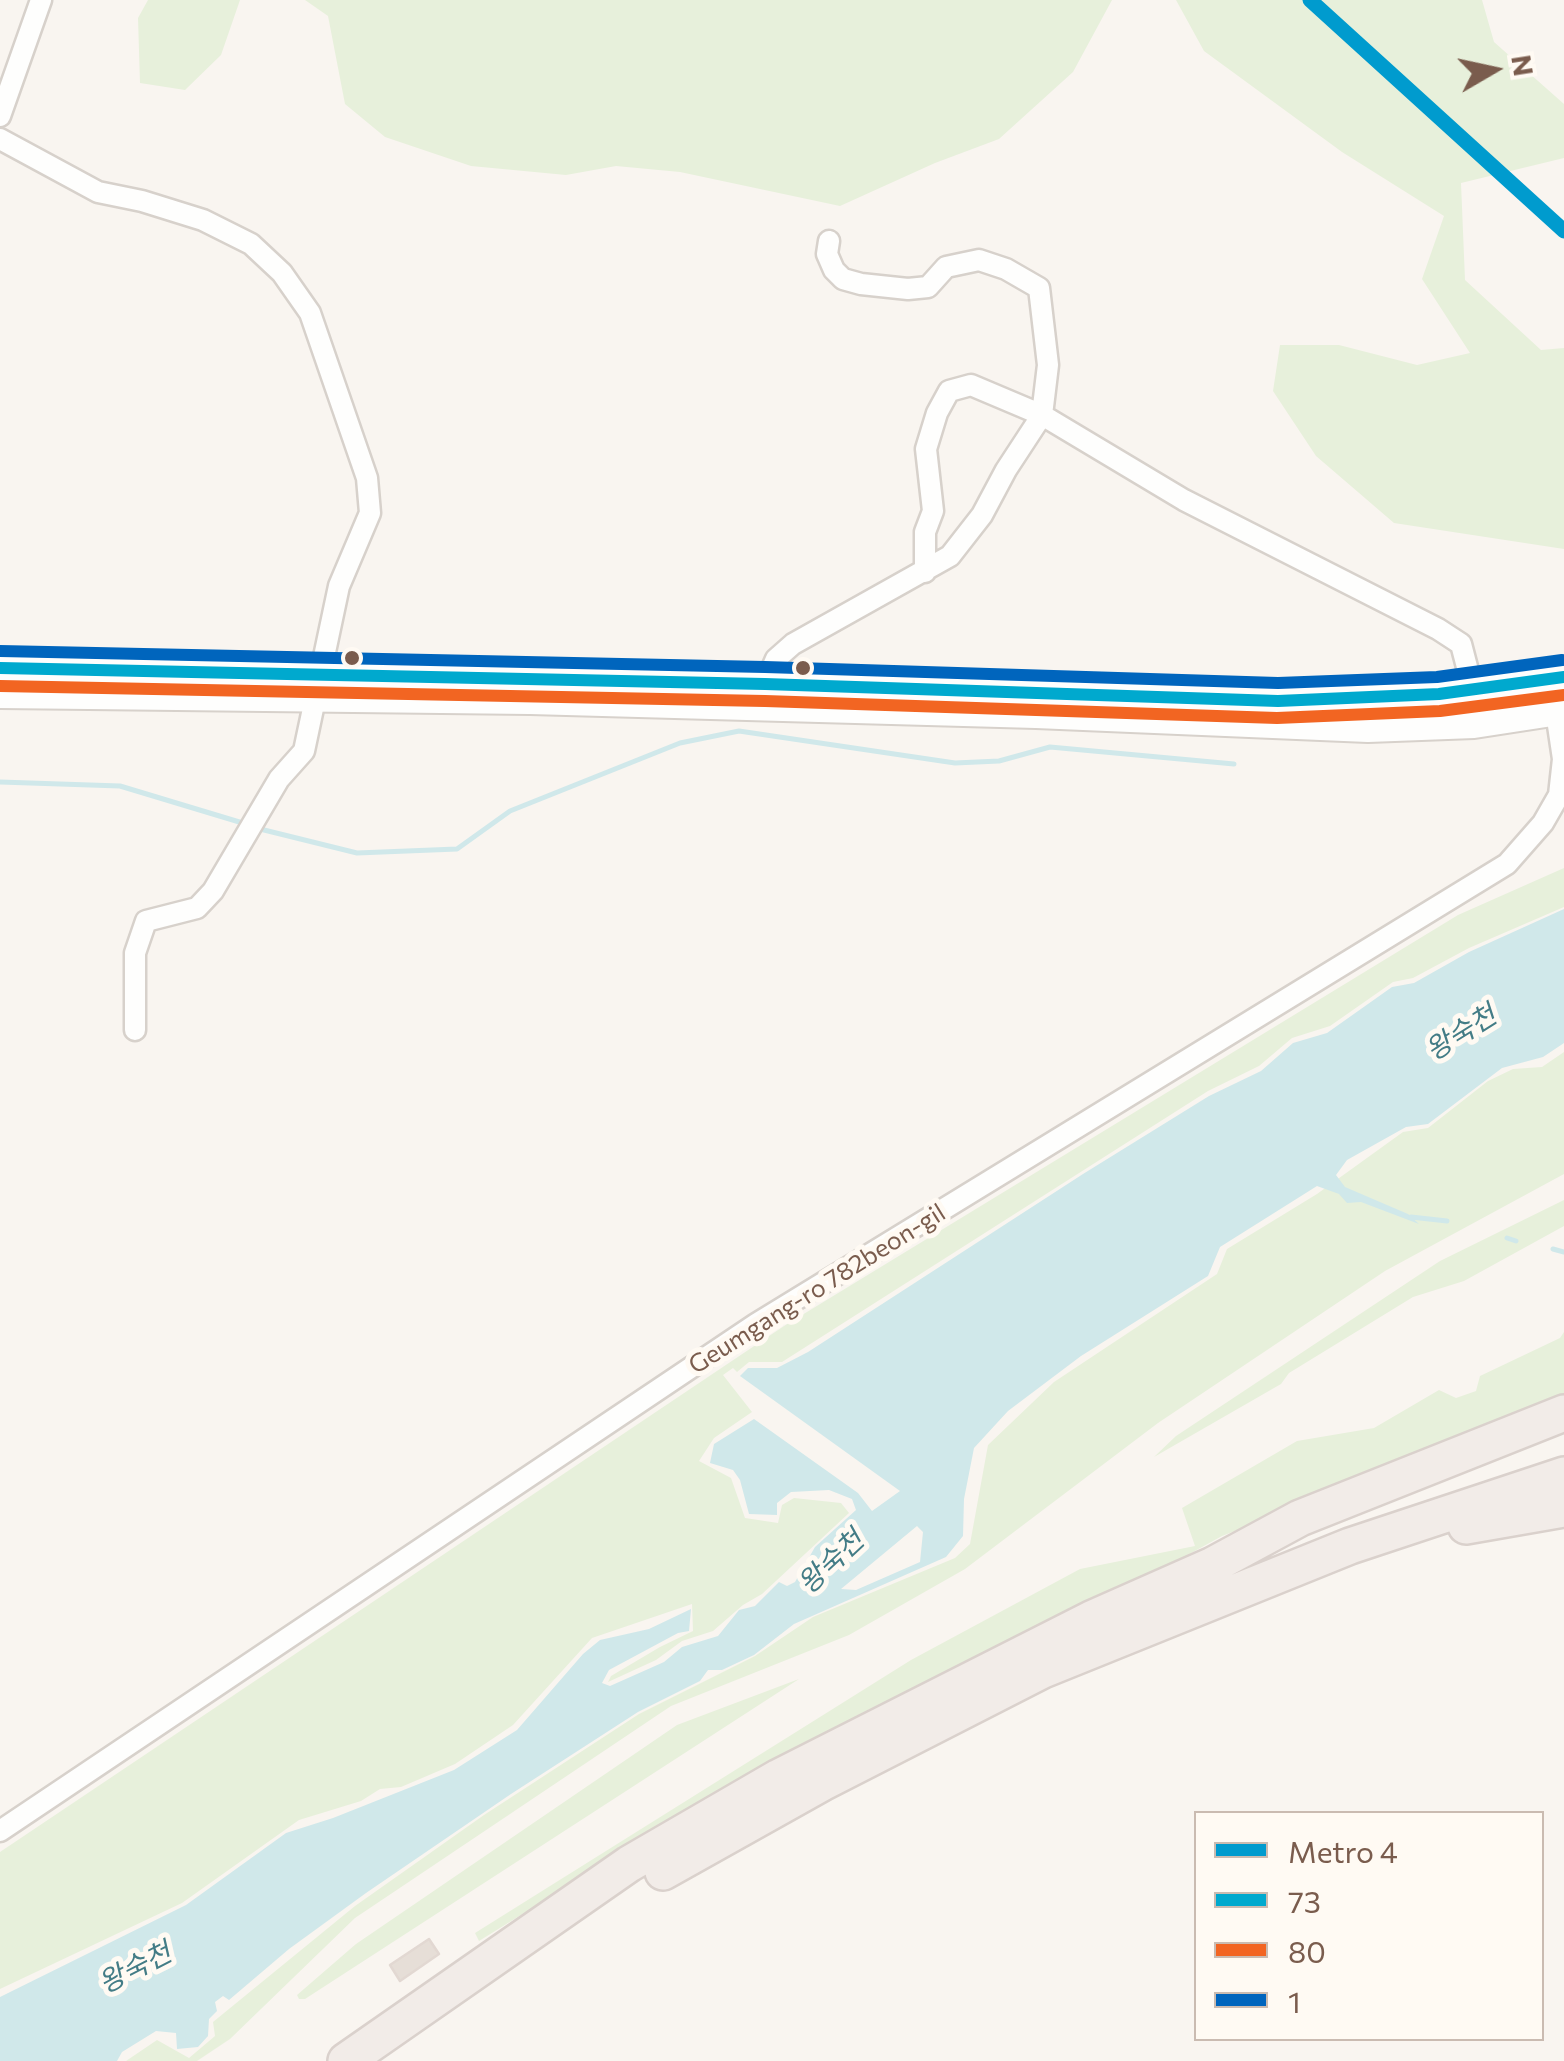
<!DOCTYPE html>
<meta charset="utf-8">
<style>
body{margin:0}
#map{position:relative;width:1564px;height:2061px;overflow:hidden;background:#f9f5f0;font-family:Commissioner,sans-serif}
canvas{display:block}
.legend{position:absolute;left:1194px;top:1811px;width:350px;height:230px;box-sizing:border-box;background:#fffaf3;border:2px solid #cabbb1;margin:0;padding:12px 18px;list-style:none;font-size:30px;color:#7a5c4d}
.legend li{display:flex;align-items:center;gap:20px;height:50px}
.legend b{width:50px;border:2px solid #cabbb1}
.north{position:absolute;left:1444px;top:20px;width:100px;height:100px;-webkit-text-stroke:8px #fffaf3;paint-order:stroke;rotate:81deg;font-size:28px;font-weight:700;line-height:40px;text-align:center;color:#7a5c4d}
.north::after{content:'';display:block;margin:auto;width:35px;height:45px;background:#7a5c4d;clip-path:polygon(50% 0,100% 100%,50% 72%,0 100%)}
</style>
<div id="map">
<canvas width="1564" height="2061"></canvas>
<ul class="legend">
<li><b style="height:12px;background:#009bce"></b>Metro 4</li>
<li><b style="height:12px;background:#00a9ce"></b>73</li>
<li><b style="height:12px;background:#f26522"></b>80</li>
<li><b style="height:12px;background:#0065bd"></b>1</li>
</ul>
<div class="north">N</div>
</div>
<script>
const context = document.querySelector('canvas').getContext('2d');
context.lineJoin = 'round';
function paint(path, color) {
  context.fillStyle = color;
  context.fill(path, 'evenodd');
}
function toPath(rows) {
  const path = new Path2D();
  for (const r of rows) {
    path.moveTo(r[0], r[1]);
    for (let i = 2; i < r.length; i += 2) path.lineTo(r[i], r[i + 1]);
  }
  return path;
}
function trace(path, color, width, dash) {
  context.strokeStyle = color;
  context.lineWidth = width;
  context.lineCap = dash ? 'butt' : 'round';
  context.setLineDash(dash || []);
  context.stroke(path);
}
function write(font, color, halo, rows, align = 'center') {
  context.font = font + ' Commissioner,"Noto Sans KR",sans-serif';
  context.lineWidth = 10;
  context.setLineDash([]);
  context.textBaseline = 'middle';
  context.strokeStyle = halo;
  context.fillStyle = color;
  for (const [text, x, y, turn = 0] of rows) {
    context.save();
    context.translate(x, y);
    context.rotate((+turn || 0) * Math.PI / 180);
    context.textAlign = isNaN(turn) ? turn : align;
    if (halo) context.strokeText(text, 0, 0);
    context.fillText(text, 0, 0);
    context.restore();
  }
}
paint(toPath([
 [148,0,240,0,221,55,185,90,140,83,138,18],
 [305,0,1112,0,1073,72,999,139,935,163,840,206,680,172,616,166,566,175,471,166,385,137,345,104,328,16],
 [1176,0,1482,0,1494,42,1564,104,1564,158,1461,183,1465,280,1541,350,1564,348,1564,549,1394,523,1316,456,1273,391,1280,345,1339,345,1417,365,1470,353,1422,279,1444,216,1342,152,1204,51],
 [1564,868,1564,907,1469,948,1413,978,1393,982,1330,1026,1292,1038,1259,1066,1208,1091,782,1362,749,1362,737,1372,733,1368,723,1375,752,1412,714,1438,699,1461,731,1478,745,1518,778,1523,782,1505,794,1498,841,1503,849,1513,762,1594,743,1605,713,1631,682,1641,656,1660,608,1682,611,1676,660,1647,693,1631,692,1604,592,1638,513,1725,455,1764,401,1787,380,1789,361,1801,299,1820,182,1903,0,1989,0,1852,784,1326,1458,915],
 [1564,1052,1564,1174,1385,1271,1158,1423,965,1569,849,1635,671,1706,355,1918,230,2039,197,2061,126,2061,157,2040,189,2058,215,2036,213,2022,355,1906,484,1815,639,1714,755,1656,813,1617,955,1558,970,1544,988,1445,1054,1382,1217,1274,1227,1249,1317,1194,1403,1132,1428,1128,1488,1081,1513,1069,1542,1067],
 [1564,1200,1564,1226,1464,1281,1413,1297,1289,1373,1281,1384,1154,1457,1176,1436,1440,1261],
 [1564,1332,1564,1403,1222,1536,1155,1573,868,1710,727,1787,479,1941,475,1933,911,1660,1080,1569,1195,1546,1182,1508,1297,1441,1374,1428,1439,1390,1456,1398,1476,1391,1480,1376,1560,1338],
 [799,1679,305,1999,299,1999,297,1995,356,1944,677,1725]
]), '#e7f0db');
paint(toPath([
 [1564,909,1564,1043,1543,1057,1502,1068,1428,1124,1406,1127,1347,1160,1336,1175,1345,1187,1408,1214,1419,1224,1361,1202,1347,1203,1339,1194,1317,1186,1220,1247,1208,1276,1081,1356,1008,1411,974,1448,964,1499,963,1536,946,1557,794,1624,754,1655,722,1670,708,1670,700,1681,638,1712,511,1794,366,1893,289,1949,229,2000,223,1996,215,2002,217,2011,209,2019,208,2036,198,2047,177,2049,176,2033,156,2031,122,2052,117,2061,0,2061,0,1997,186,1905,286,1833,333,1818,454,1770,517,1730,583,1654,600,1640,649,1629,691,1609,689,1631,678,1633,609,1670,602,1683,610,1686,664,1662,682,1647,718,1636,739,1610,755,1606,779,1582,787,1586,795,1582,815,1547,856,1510,852,1499,829,1490,791,1492,777,1503,777,1515,749,1514,740,1480,733,1470,710,1463,714,1444,754,1419,858,1493,872,1511,900,1491,740,1376,748,1368,777,1368,808,1352,1083,1174,1209,1096,1261,1071,1293,1043,1327,1033,1392,987,1414,983,1469,952],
 [917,1526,923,1532,920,1562,856,1590,841,1589]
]), '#d0e8ea');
trace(toPath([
 [0,782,120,786,246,824],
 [256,828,357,853,457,849,510,811,680,743,739,731,955,763,999,761,1050,747,1234,764],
 [1411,1217,1447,1221],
 [1507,1238,1516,1241],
 [1553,1249,1564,1252]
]), '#d0e8ea', 5);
const building = toPath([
 [429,1939,439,1954,400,1981,390,1965,429,1939]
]);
paint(building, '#e6ded7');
trace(building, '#e2d8d2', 2.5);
const minor = toPath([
 [0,116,41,0],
 [0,139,98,192,142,201,203,220,251,244,282,273,310,313,367,478,370,513,339,586,304,751,279,779,213,891,197,908,146,921,135,953,135,1030],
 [925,572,925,532,933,511,926,449,937,413,949,391,971,385,1042,415,1184,500,1438,629,1461,644,1473,690,1474,724],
 [764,695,765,684,776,659,793,644,950,556,982,515,1006,470,1042,415,1048,365,1039,288,1006,269,979,260,946,267,928,287,908,289,861,284,843,279,834,270,827,254,829,241],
 [0,1831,756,1324,1507,864,1543,823,1559,795,1563,759,1556,712]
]);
const tertiary = toPath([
 [0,668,765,684,1278,701,1439,694,1564,677],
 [0,694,530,700,1036,714,1368,728,1474,724,1564,710]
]);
const trunk = toPath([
 [1466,1526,1564,1509],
 [663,1872,822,1783,1043,1670,1350,1546,1564,1475],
 [346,2061,629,1864,779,1777,1091,1619,1213,1565,1300,1518,1564,1413]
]);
trace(minor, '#d7d1cb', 25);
trace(tertiary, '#d7d1cb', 32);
trace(trunk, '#dad1cc', 40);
trace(minor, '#fefefd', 20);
trace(tertiary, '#fefefd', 28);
trace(trunk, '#f2ece8', 35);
trace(toPath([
 [0,668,765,684,1278,701,1439,694,1564,677]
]), '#00a9ce', 12);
trace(toPath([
 [0,686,765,701,1277,718,1440,711,1564,695]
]), '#f26522', 12);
trace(toPath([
 [0,651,765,667,1278,683,1437,677,1562,660]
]), '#0065bd', 12);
trace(toPath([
 [1310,0,1564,231]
]), '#009bce', 15);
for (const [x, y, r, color] of [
 [352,658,9,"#7a5c4d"],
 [803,668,9,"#7a5c4d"]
]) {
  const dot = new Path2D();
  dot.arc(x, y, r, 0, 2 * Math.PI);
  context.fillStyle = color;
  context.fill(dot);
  trace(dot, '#fffaf3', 4);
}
write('25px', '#7a5c4d', '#fffaf3', [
 ["Geumgang-ro 782beon-gil",817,1289,-32]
]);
write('italic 28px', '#437c86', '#fffaf3', [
 ["왕숙천",1461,1033,-32],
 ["왕숙천",831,1562,-43],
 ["왕숙천",135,1968,-27]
]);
</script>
